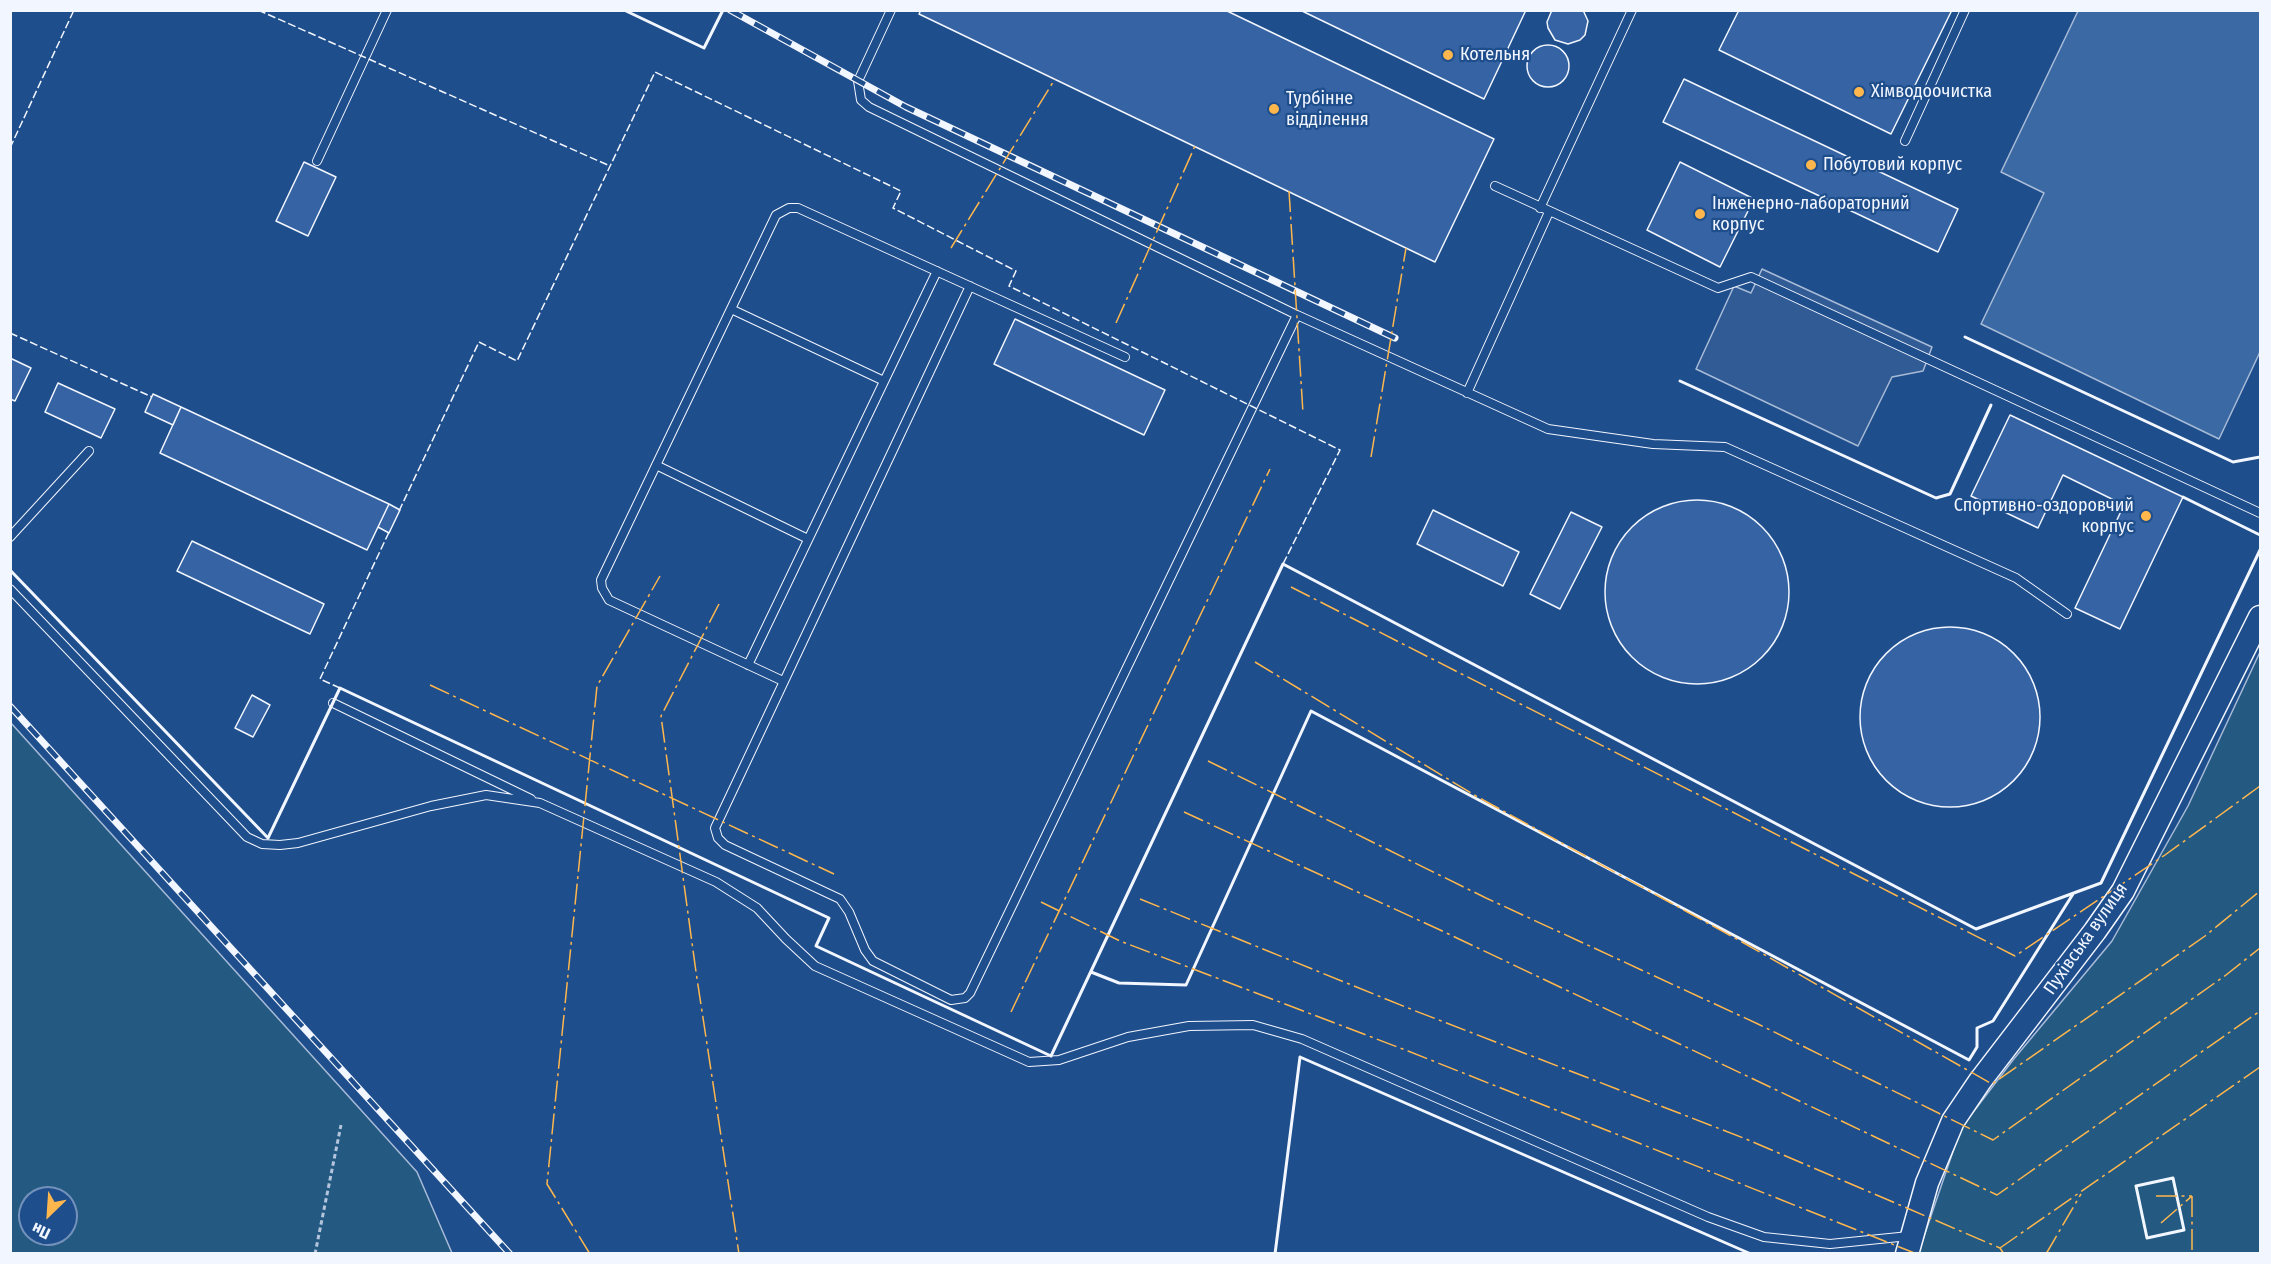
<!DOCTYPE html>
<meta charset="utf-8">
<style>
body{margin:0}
#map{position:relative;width:2271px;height:1264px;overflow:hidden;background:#1f4e8c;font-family:"Fira Sans Condensed",sans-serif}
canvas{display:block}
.frame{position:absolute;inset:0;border:12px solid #f2f6ff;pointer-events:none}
.north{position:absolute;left:18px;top:1186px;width:60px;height:60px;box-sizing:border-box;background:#1f4e8c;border:2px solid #7391ba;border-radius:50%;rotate:205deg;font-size:16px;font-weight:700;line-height:24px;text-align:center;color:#f2f6ff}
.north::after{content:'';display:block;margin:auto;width:21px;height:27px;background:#ffb74d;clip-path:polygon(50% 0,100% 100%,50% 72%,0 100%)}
</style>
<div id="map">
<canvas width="2271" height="1264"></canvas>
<div class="frame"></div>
<div class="north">Пн</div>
</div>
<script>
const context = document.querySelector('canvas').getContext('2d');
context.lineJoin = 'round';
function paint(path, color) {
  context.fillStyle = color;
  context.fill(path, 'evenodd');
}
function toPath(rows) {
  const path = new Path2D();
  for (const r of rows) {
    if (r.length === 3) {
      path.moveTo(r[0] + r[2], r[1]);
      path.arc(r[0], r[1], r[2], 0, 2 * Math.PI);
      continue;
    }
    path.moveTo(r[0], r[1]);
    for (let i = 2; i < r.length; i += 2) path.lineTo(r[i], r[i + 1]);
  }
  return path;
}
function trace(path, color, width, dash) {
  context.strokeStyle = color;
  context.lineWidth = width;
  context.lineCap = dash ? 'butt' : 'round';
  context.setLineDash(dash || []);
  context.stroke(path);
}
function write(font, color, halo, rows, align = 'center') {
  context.font = font + ' "Fira Sans Condensed",sans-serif';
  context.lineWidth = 4.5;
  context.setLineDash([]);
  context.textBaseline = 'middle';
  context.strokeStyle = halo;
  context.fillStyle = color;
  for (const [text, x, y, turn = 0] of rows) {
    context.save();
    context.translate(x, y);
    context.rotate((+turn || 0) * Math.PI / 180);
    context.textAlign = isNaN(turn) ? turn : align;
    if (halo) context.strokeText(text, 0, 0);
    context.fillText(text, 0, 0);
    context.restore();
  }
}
const green = toPath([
 [2260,652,2260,1253,1918,1254,1961,1128,2013,1060,2112,941,2188,806,2260,652],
 [11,723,417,1172,452,1253,11,1253,11,723],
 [30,1198,66,1198,66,1234,30,1234,30,1198]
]);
paint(green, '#245a82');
trace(green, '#a8bbd7', 1.5);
const parking = toPath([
 [1762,269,1932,347,1923,371,1892,377,1858,446,1696,369,1734,286,1751,293,1762,269]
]);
paint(parking, '#305b95');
trace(parking, '#a8bbd7', 1.5);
const water = toPath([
 [2078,11,2260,11,2260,352,2219,439,1981,324,2044,193,2001,172,2078,11]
]);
paint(water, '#3b69a3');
trace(water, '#a8bbd7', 1.5);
const building = toPath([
 [921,10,1225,10,1494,139,1435,262,919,14,921,10],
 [1300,10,1526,10,1484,99,1300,10],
 [1552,10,1583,10,1588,21,1585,35,1580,40,1568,44,1555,40,1548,28,1547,22,1552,10],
 [1739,10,1952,10,1891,134,1719,50,1739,10],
 [1548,66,21],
 [1684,79,1958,209,1938,252,1663,122,1684,79],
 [304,162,336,177,308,236,276,221,304,162],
 [1680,162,1754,199,1720,267,1647,230,1680,162],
 [1015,319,1165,390,1144,435,994,364,1015,319],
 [10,358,31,368,15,401,10,399,10,358],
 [58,383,115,409,101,438,45,412,58,383],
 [153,394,181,407,173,425,145,412,153,394],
 [181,407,389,504,367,550,160,453,181,407],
 [2010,415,2183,497,2120,629,2075,608,2124,505,2063,475,2038,528,1971,496,2010,415],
 [1697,592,92],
 [389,504,400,510,389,533,378,527,389,504],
 [1433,510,1519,552,1503,586,1417,544,1433,510],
 [1571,512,1602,527,1560,609,1530,594,1571,512],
 [192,541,324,604,310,634,177,571,192,541],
 [1950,717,90],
 [252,695,270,705,253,737,235,728,252,695]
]);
paint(building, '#3563a3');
trace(building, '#f2f6ff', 1.5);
const lane = toPath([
 [891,10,858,81,861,100,869,107,1297,315,1548,429,1653,444,1725,447,2016,578,2067,614],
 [1905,141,1965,10],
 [317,161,387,10],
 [1495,186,1718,288,1751,277,2260,513],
 [1540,208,1632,10],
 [970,286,715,828,718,838,725,845,840,899,849,912,865,950,873,961,951,1000,965,998,970,993,1297,315],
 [731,309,884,381],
 [1467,393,1549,212],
 [656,465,808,539],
 [10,537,89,451],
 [10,589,247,837,262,844,280,845,298,843,431,806,486,795,540,803,716,882,757,908,786,939,815,966,1029,1062,1059,1060,1128,1037,1189,1026,1253,1025,1302,1039,1708,1217,1764,1237,1830,1244,1909,1236],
 [748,665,937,271],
 [783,681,609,600,602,588,601,580,776,215,789,208,798,208,1125,357],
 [333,703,531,799]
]);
const secondary = toPath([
 [1907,1254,1927,1183,1953,1121,1980,1081,2095,931,2123,891,2260,617]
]);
trace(lane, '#f2f6ff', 10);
trace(secondary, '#f2f6ff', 25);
trace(toPath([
 [315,1254,341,1125]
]), '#b3c4dc', 3, [4.5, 3]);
trace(lane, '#1f4e8c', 8);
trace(secondary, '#1f4e8c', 22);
const rail = toPath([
 [730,10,906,107,1395,338],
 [10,706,510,1254]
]);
trace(rail, '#f2f6ff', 7);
trace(rail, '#1f4e8c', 4.5, [14]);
trace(toPath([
 [258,10,610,166],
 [10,148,74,10],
 [10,333,152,397],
 [399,511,479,342,517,361,655,72,901,191,893,208,1016,271,1009,286,1340,450,1283,564],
 [340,688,320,679,390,530]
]), '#f2f6ff', 1.5, [8, 3]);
trace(toPath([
 [624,10,704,48,723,10],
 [1965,337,2233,462,2260,457],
 [1680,381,1936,498,1950,494,1991,405],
 [2183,497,2260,535],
 [10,570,268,838,340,688,829,918,816,946,1051,1056,1283,564,1976,929,2101,883,2260,550],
 [1091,972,1119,983,1186,985,1311,711,1969,1060,1977,1047,1977,1028,1993,1021,2073,894],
 [2173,1178,2184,1230,2147,1238,2136,1186,2173,1178],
 [1275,1254,1300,1057,1751,1254]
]), '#f2f6ff', 3);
trace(toPath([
 [1289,191,1303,413],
 [951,248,1055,79],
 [1116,323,1195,146],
 [1371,457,1406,248],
 [1291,587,2015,956,2165,855,2260,786],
 [719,604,661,716,696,972,739,1254],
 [1255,662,1476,796,1742,942,1992,1084,2205,936,2260,891],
 [430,685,834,874],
 [1208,761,1486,898,1758,1024,1993,1140,2226,975,2260,948],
 [1184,812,1438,929,1997,1195,2260,1011],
 [1140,899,1413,1010,1746,1139,2000,1248,2004,1254],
 [1041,902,1120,941,1408,1051,1917,1254],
 [1011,1012,1270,469],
 [2156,1196,2192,1196],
 [2192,1196,2192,1254],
 [2161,1223,2192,1196],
 [2000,1248,2260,1067],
 [590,1254,547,1184,597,686,660,576],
 [2046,1254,2081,1194]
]), '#ffb74d', 1.5, [21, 4.5, 3, 4.5]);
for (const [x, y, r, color] of [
 [1448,55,6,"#ffb74d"],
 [1859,92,6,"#ffb74d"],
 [1274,109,6,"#ffb74d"],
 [1811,165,6,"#ffb74d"],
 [1700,214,6,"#ffb74d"],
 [2146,516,6,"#ffb74d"]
]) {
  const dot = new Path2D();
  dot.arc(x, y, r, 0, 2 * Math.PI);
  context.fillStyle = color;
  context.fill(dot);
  trace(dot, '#1f4e8c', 2);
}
write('18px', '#f2f6ff', '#1f4e8c', [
 ["Котельня",1460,55],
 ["Хімводоочистка",1871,92],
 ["Турбінне",1286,99],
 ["відділення",1286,120],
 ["Побутовий корпус",1823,165],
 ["Інженерно-лабораторний",1712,204],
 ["корпус",1712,225],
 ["Спортивно-оздоровчий",2134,506,"right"],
 ["корпус",2134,527,"right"]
], 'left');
write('18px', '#f2f6ff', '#1f4e8c', [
 ["Пухівська вулиця",2086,939,-55]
]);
</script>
